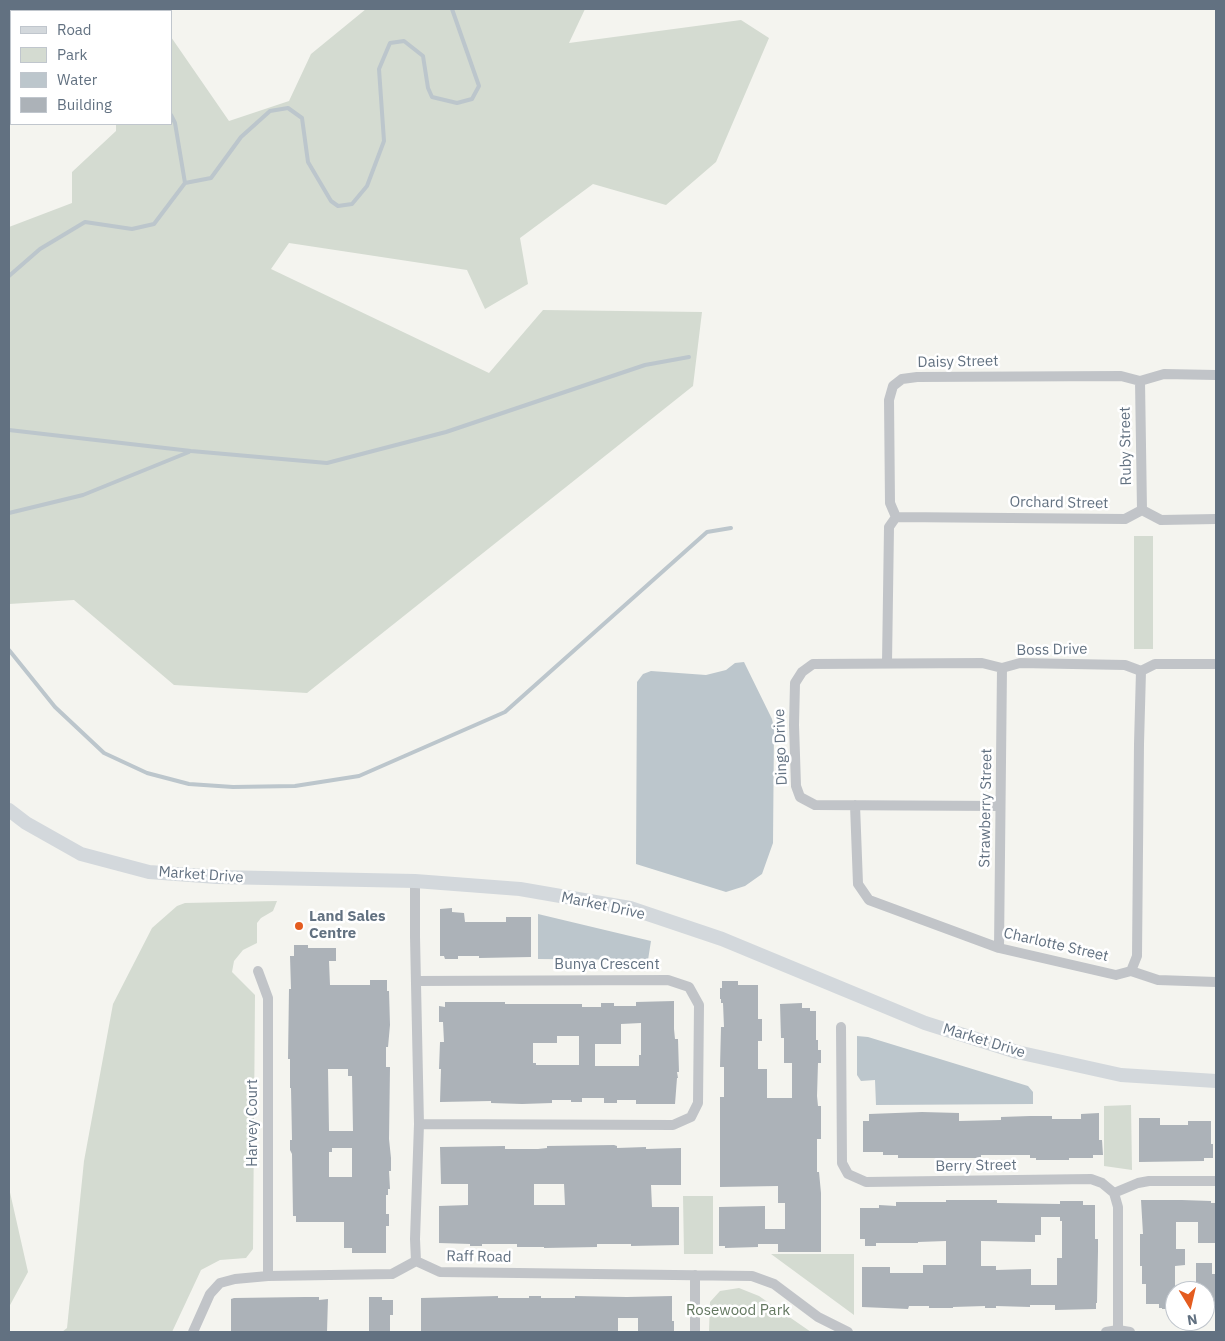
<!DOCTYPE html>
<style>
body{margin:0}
#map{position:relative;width:1225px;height:1341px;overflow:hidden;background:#f4f4ef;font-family:"IBM Plex Sans",sans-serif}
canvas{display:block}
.frame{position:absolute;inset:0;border:10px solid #627181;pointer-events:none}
.legend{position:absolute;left:10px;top:10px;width:162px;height:115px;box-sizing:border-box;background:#fff;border:1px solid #c0c6cd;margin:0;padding:6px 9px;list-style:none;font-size:15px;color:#627181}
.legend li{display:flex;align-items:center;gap:10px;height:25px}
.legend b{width:25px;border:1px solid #c0c6cd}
.north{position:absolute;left:1165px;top:1281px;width:50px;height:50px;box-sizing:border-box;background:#fff;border:1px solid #c0c6cd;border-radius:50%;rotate:171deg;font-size:14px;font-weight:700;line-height:20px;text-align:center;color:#627181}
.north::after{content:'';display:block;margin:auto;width:18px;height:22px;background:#e45c1f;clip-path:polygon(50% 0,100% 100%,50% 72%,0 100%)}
</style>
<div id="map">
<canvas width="1225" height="1341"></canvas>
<div class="frame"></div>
<ul class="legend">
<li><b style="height:6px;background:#d3d8dc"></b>Road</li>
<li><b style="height:14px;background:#d4dbd1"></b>Park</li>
<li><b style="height:14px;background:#bcc6cc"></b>Water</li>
<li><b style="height:14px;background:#acb2b8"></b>Building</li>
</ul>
<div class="north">N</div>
</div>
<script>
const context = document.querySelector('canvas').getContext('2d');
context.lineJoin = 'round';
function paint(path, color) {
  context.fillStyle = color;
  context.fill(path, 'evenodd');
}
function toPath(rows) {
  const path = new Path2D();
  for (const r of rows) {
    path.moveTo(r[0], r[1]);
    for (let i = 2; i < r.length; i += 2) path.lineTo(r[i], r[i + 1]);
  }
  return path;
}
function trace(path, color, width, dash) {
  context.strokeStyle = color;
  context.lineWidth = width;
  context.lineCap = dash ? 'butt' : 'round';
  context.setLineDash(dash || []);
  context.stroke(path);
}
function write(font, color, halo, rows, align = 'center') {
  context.font = font + ' "IBM Plex Sans",sans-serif';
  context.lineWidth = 5;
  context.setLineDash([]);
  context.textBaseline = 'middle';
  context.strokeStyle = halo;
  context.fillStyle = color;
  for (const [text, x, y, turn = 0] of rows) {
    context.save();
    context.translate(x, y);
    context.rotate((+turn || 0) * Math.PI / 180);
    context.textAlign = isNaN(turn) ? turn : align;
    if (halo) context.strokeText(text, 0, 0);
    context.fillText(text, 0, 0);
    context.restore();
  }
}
paint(toPath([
 [366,9,585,9,569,43,741,20,769,38,716,162,666,205,593,184,520,238,528,284,485,309,467,270,289,243,271,269,489,373,543,310,702,312,693,386,307,693,174,685,74,600,9,604,9,227,72,203,72,172,116,131,116,124,171,124,171,37,229,121,289,101,311,54],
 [1134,536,1153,536,1153,649,1134,649],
 [277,901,273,911,261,918,257,923,257,943,243,950,234,961,232,972,255,995,253,1249,246,1258,220,1260,201,1270,172,1332,62,1332,67,1328,84,1161,113,1004,152,928,177,906,185,903],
 [1131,1105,1132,1170,1104,1166,1104,1106],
 [9,1188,28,1272,9,1307],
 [683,1196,713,1196,713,1254,684,1254],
 [771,1254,854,1254,854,1315],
 [739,1288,759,1296,811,1332,709,1332,710,1302,720,1291]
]), '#d4dbd1');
paint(toPath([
 [744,662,772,719,774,728,773,843,762,874,745,886,726,892,636,864,637,682,643,674,651,671,706,675,726,670,735,663],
 [538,914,651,941,648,960,538,959],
 [857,1036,868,1037,1028,1086,1033,1092,1033,1104,876,1105,875,1080,861,1081,857,1075]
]), '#bcc6cc');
trace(toPath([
 [137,9,138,11],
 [185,183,211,178,241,137,270,111,288,108,302,118,308,162,331,201,338,206,352,204,367,186,384,141,379,69,390,43,404,41,423,56,428,88,432,97,457,103,472,99,479,86,452,9],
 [9,276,40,249,85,222,132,229,154,224,185,183,175,123,171,115],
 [9,430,191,451,327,463,446,432,645,365,689,357],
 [9,513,83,495,189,452],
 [9,650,55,707,104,753,147,773,189,784,233,787,295,786,359,776,505,712,707,532,731,528]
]), '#bcc6cc', 4);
paint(toPath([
 [452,908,452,912,464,913,465,922,506,922,506,917,531,917,531,957,479,958,479,956,458,956,458,959,445,959,444,956,440,956,440,909],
 [294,945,308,945,308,948,336,948,336,961,329,961,330,985,370,985,370,980,387,980,387,991,389,991,390,1025,388,1047,386,1047,386,1067,390,1067,389,1139,391,1158,391,1171,389,1171,390,1189,388,1189,388,1195,386,1195,386,1214,389,1214,389,1226,386,1226,386,1253,352,1253,352,1248,344,1248,344,1222,296,1222,296,1216,293,1216,292,1154,290,1150,290,1140,292,1140,291,1088,290,1088,290,1059,288,1059,289,989,291,989,290,956,294,956],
 [328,1069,348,1069,348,1076,352,1076,353,1131,329,1131],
 [332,1148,352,1148,352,1177,329,1177,329,1152,332,1152],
 [722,981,738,981,738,985,758,985,758,1019,762,1019,762,1041,758,1041,758,1069,767,1069,767,1098,792,1098,792,1063,784,1063,784,1038,781,1038,780,1004,802,1003,802,1008,810,1008,810,1011,816,1011,816,1040,818,1040,818,1050,821,1050,821,1063,818,1063,817,1096,818,1106,821,1106,821,1139,817,1139,817,1172,819,1172,821,1193,821,1252,778,1252,778,1244,758,1244,758,1247,725,1248,725,1246,719,1246,719,1207,765,1206,765,1229,785,1229,785,1203,778,1203,778,1186,720,1187,720,1097,724,1097,724,1067,720,1067,721,1027,724,1027,723,1003,721,1003,721,999,720,999,720,988,722,988],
 [674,1001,674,1029,675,1039,678,1039,679,1072,677,1072,678,1078,677,1078,675,1104,636,1104,636,1100,617,1100,617,1103,604,1103,604,1098,582,1098,582,1102,571,1102,571,1100,552,1100,552,1103,522,1104,491,1103,491,1101,440,1102,441,1069,439,1069,440,1042,444,1042,443,1022,439,1022,439,1006,445,1007,445,1002,505,1002,505,1004,582,1004,582,1007,601,1007,601,1003,614,1003,614,1006,636,1006,636,1002],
 [641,1023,641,1055,639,1055,639,1066,595,1066,595,1044,621,1044,621,1024],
 [557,1036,579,1036,579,1065,536,1065,536,1063,533,1063,533,1043,557,1043],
 [922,1112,959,1113,959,1121,1001,1120,1001,1117,1030,1116,1052,1116,1052,1119,1081,1119,1081,1114,1099,1113,1099,1140,1102,1140,1103,1155,1093,1155,1093,1158,1069,1158,1069,1160,1036,1160,1036,1158,1030,1158,1030,1155,981,1155,981,1158,898,1158,898,1155,883,1155,883,1152,863,1152,863,1121,869,1121,869,1114],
 [1139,1118,1160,1118,1160,1125,1188,1125,1188,1121,1211,1121,1211,1144,1213,1144,1213,1158,1204,1158,1204,1161,1139,1162],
 [614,1145,617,1146,617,1148,646,1147,646,1149,681,1148,681,1185,651,1185,652,1207,679,1207,679,1245,631,1246,631,1244,597,1244,597,1247,544,1248,544,1247,517,1247,517,1244,482,1244,482,1246,470,1246,470,1244,439,1243,439,1206,468,1205,468,1184,441,1184,440,1147,505,1146,505,1149,538,1149,547,1148,547,1146],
 [534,1184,564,1184,565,1205,534,1205],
 [946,1200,997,1200,997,1203,1060,1204,1060,1201,1083,1201,1083,1205,1095,1205,1095,1239,1098,1239,1098,1251,1097,1303,1096,1303,1096,1309,1055,1310,1055,1305,1030,1305,1030,1307,996,1306,996,1308,985,1308,985,1306,953,1307,953,1308,929,1308,929,1306,909,1306,908,1309,862,1307,862,1267,890,1267,890,1273,923,1273,923,1265,946,1265,946,1241,918,1242,918,1243,876,1243,876,1246,865,1246,865,1239,860,1239,860,1208,879,1208,879,1205,896,1206,896,1202,946,1202],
 [1041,1217,1060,1217,1060,1221,1062,1221,1062,1258,1057,1258,1057,1285,1031,1285,1031,1269,996,1270,996,1266,981,1266,981,1241,1035,1242,1035,1235,1041,1235],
 [1141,1200,1182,1200,1211,1201,1211,1203,1216,1203,1216,1243,1198,1243,1198,1222,1176,1222,1176,1249,1185,1249,1185,1265,1175,1266,1175,1308,1173,1309,1162,1309,1162,1308,1159,1308,1159,1304,1146,1304,1146,1284,1142,1284,1142,1266,1140,1266,1140,1234,1143,1234],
 [1196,1263,1212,1263,1212,1274,1216,1274,1216,1305,1205,1305,1205,1291,1196,1291],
 [498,1296,498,1298,529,1298,529,1296,541,1296,541,1298,575,1298,575,1296,627,1297,672,1296,672,1321,674,1321,674,1332,638,1332,638,1318,618,1318,618,1332,421,1332,421,1298],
 [305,1297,319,1297,319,1300,328,1299,327,1332,231,1332,231,1299,234,1298],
 [369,1297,382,1297,382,1300,393,1300,393,1315,390,1315,390,1332,369,1332]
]), '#acb2b8');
trace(toPath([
 [1140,381,1142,510],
 [896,517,1125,519,1142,510,1161,520,1216,519],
 [887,663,889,527,896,517,890,503,889,400,893,386,902,379,917,377,1121,376,1140,381,1164,374,1216,375],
 [855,805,858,884,869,900,999,948,1116,975,1131,971,1137,956,1139,744,1141,671],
 [1000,806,815,805,800,797,796,786,794,725,795,683,802,672,813,664,982,663,1002,668,1020,663,1125,665,1141,671,1155,664,1216,664],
 [415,881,415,937,419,1124,415,1239,416,1261,440,1272,752,1276,774,1284,818,1317,848,1332],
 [999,948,1002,668],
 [258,971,268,998,268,1276],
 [1131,971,1158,980,1216,982],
 [416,981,668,980,689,987,699,1005,698,1103,691,1117,673,1125,419,1124],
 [841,1027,842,1163,848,1174,866,1182,1091,1179,1102,1183,1114,1193,1118,1207,1118,1330],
 [1114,1193,1138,1183,1149,1181,1216,1181],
 [193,1332,210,1294,220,1283,235,1279,268,1276,392,1274,416,1261],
 [695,1332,695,1275],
 [1106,1332,1118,1330,1130,1332]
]), '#c1c4c8', 10);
trace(toPath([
 [9,810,26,823,81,854,149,872,217,877,415,881,520,889,630,908,722,939,925,1023,1017,1052,1121,1075,1216,1081]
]), '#d3d8dc', 14);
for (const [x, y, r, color] of [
 [299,926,5,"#e45c1f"]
]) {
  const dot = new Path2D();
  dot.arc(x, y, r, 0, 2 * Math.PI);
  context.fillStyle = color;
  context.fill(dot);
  trace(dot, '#fff', 2);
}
write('15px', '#627181', '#fff', [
 ["Daisy Street",958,362,-1],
 ["Ruby Street",1126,446,-91],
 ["Orchard Street",1059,503,1],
 ["Boss Drive",1052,650,-1],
 ["Dingo Drive",781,747,-92],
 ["Strawberry Street",986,808,-89],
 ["Market Drive",201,875,4],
 ["Market Drive",603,906,12],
 ["Charlotte Street",1056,945,13],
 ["Bunya Crescent",607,965],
 ["Market Drive",984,1041,17],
 ["Harvey Court",253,1123,-90],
 ["Berry Street",976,1166,-1],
 ["Raff Road",479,1257,1]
]);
write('bold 15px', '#627181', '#fff', [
 ["Land Sales",309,917],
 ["Centre",309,934]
], 'left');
write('15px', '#647861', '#fff', [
 ["Rosewood Park",738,1311]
]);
</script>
